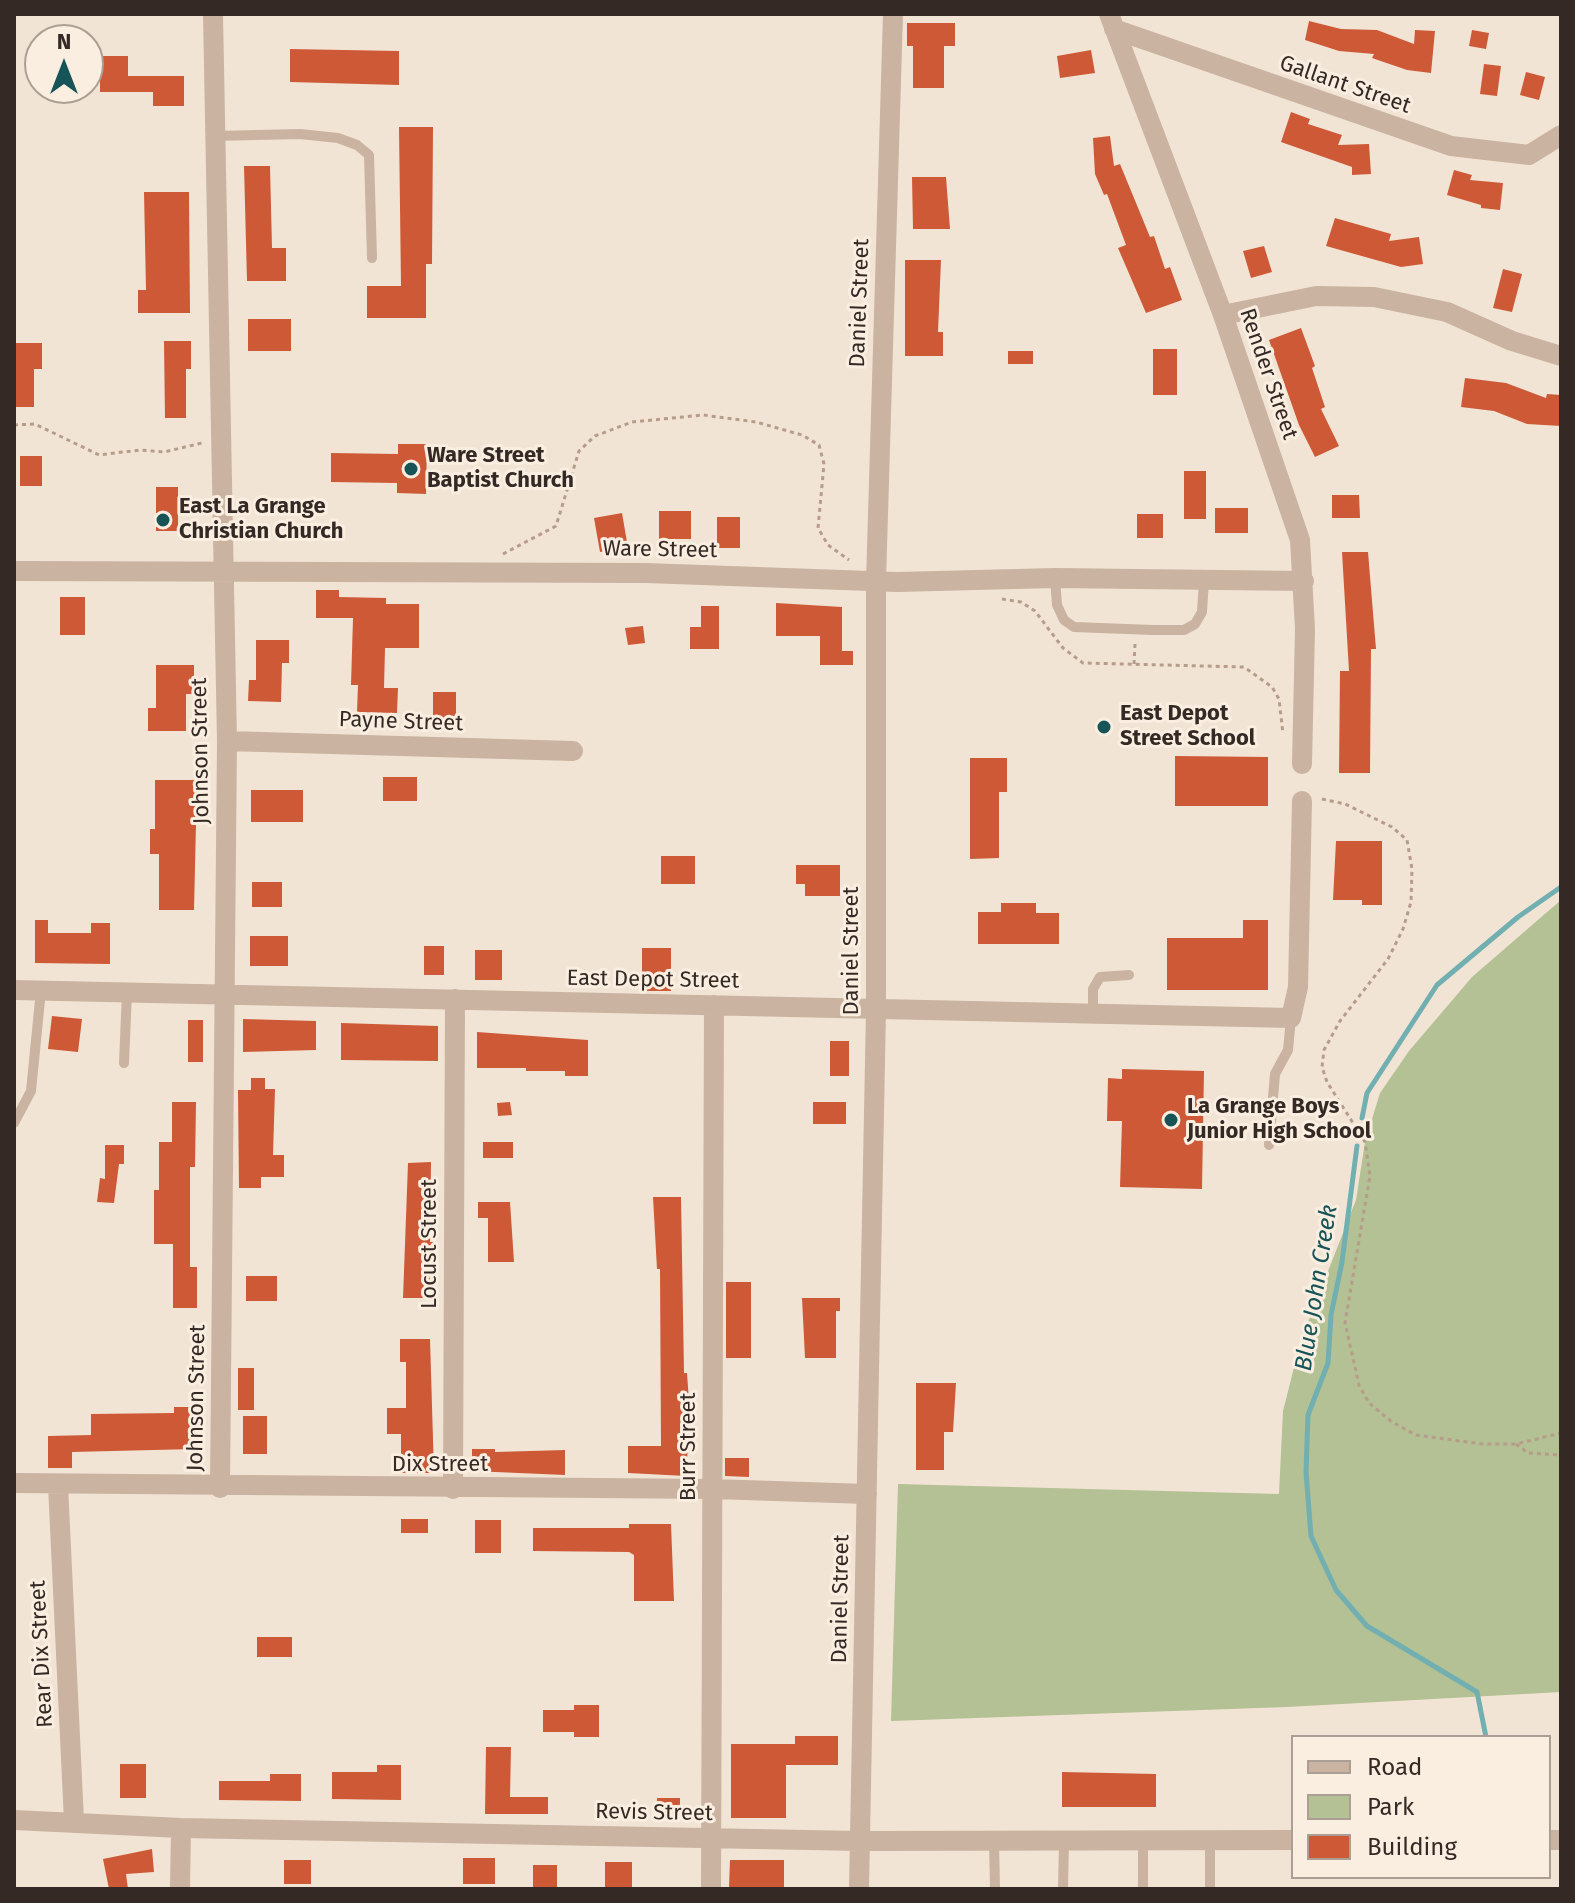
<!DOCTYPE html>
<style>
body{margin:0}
#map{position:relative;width:1575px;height:1903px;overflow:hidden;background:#f2e4d5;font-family:"Fira Sans",sans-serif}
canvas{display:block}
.frame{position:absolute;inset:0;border:16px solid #342924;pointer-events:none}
.legend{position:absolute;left:1291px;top:1735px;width:260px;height:144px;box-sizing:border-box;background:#faeee1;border:2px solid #ab9f95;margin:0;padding:10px 14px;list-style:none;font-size:24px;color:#342924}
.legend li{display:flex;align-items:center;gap:16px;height:40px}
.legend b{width:40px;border:2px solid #ab9f95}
.north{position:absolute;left:24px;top:24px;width:80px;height:80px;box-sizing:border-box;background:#faeee1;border:2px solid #ab9f95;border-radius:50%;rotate:0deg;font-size:22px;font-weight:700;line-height:32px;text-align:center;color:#342924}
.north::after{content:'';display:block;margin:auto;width:28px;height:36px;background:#175457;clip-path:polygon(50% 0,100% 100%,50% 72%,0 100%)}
</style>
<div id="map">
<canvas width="1575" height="1903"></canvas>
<div class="frame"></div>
<ul class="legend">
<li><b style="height:10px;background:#cab3a0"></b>Road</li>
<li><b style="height:22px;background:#b3c194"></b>Park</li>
<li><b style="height:22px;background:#ce5936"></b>Building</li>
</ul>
<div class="north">N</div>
</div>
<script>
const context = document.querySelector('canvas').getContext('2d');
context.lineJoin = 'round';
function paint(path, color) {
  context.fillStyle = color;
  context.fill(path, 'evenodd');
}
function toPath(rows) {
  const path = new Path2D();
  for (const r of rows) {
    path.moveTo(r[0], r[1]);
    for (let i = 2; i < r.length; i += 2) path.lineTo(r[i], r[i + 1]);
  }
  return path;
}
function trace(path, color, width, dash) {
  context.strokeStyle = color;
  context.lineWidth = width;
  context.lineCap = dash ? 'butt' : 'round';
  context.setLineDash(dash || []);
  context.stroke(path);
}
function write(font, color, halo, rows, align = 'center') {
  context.font = font + ' "Fira Sans",sans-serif';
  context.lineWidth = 6;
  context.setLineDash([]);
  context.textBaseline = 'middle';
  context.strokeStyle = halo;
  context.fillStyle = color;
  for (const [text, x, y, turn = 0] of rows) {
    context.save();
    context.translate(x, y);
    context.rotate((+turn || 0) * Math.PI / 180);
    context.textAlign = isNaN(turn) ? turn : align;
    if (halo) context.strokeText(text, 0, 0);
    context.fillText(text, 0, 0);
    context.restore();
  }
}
paint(toPath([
 [1561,900,1561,1692,1287,1707,891,1721,898,1484,1279,1494,1283,1411,1301,1340,1356,1200,1365,1142,1380,1093,1409,1051,1472,977]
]), '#b3c194');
trace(toPath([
 [1362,1118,1367,1093,1437,985,1518,917,1561,887],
 [1357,1146,1342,1262,1331,1315,1328,1363,1308,1415,1306,1472,1311,1536,1336,1590,1367,1626,1477,1692,1486,1737]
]), '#72afb1', 5);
paint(toPath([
 [1309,21,1341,29,1377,30,1414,44,1415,30,1435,31,1431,73,1407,70,1372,58,1374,54,1339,51,1305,40],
 [907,23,955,23,955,46,944,46,944,88,913,88,913,46,907,46],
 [1472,30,1489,33,1486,49,1469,46],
 [290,49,399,51,399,85,290,82],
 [1091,50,1095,73,1060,78,1057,56],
 [100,56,128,56,128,76,184,76,184,106,153,106,153,92,100,92],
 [1484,64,1501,66,1497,96,1480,94],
 [1526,72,1545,77,1539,100,1520,95],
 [1291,112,1310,119,1308,124,1342,135,1338,145,1369,144,1371,174,1352,175,1352,167,1281,142],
 [399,127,433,127,432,264,426,264,426,318,367,318,367,286,401,286],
 [1110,136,1114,166,1120,164,1150,237,1154,236,1165,269,1170,267,1182,300,1146,313,1118,248,1126,245,1107,194,1104,195,1095,174,1093,138],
 [244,166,270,166,272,248,286,248,286,281,247,281],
 [1454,170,1472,175,1470,180,1503,183,1500,210,1481,208,1481,205,1447,195],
 [912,177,946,177,950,229,913,229],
 [144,192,189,192,190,313,138,313,138,290,146,290],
 [1335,218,1391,234,1389,241,1419,237,1423,264,1401,267,1326,246],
 [1264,246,1272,272,1251,278,1243,251],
 [905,260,941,260,938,332,943,332,943,356,905,356],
 [1503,269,1522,274,1512,312,1493,308],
 [248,319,291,319,291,351,248,351],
 [1301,328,1315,366,1312,368,1325,407,1321,409,1339,446,1315,457,1299,425,1269,340],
 [164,341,191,341,191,369,186,369,186,418,165,418],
 [14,343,42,343,42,369,34,369,34,407,14,407],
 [1153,349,1177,349,1177,395,1153,395],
 [1008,351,1033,351,1033,364,1008,364],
 [1465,378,1506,383,1546,398,1547,394,1561,395,1561,426,1527,424,1494,411,1461,407],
 [398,444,427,444,426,494,397,493,397,483,331,482,331,453,398,454],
 [20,456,42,456,42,486,20,486],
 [1184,471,1206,471,1206,519,1184,519],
 [156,487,178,487,178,531,156,531],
 [1332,495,1359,495,1360,518,1332,518],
 [1215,508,1248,508,1248,533,1215,533],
 [659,511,691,511,691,539,659,539],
 [622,513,628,548,600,552,594,518],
 [1137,514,1163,514,1163,538,1137,538],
 [717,517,740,517,740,548,717,548],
 [1342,552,1368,552,1376,649,1371,649,1370,773,1339,773,1340,671,1349,671],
 [316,590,339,590,339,597,386,598,386,604,419,604,419,648,385,648,384,688,398,688,397,713,357,712,358,685,351,685,353,618,316,618],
 [60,597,85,597,85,635,60,635],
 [776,603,842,607,842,651,853,651,853,665,820,665,820,636,776,636],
 [701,606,719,606,719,649,690,649,690,627,701,627],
 [643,626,645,643,628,645,625,628],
 [256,640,289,640,289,663,282,663,281,702,248,701,249,680,256,680],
 [156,665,194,665,194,694,186,694,186,731,148,731,148,708,156,708],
 [433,692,456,692,456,723,433,723],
 [1175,756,1268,757,1268,806,1175,806],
 [970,758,1007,758,1007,792,999,792,999,858,970,859],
 [383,777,417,777,417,801,383,801],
 [155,780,197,780,194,910,159,910,159,854,150,854,150,829,155,829],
 [251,790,303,790,303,822,251,822],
 [1336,841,1382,841,1382,905,1362,905,1362,900,1333,900],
 [661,856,695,856,695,884,661,884],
 [796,865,840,865,840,896,805,896,805,884,796,884],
 [252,882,282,882,282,907,252,907],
 [1001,903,1036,903,1036,913,1059,913,1059,944,978,944,978,912,1001,912],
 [35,920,48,920,48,933,91,933,91,923,110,923,110,964,35,963],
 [1243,920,1268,920,1268,990,1167,990,1167,938,1243,938],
 [250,936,288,936,288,966,250,966],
 [424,946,444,946,444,975,424,975],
 [642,948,671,948,671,991,642,991],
 [475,950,502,950,502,980,475,980],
 [52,1016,82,1019,78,1052,48,1049],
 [243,1019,316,1021,316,1050,243,1052],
 [188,1020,203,1020,203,1062,188,1062],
 [341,1023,438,1026,438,1061,341,1060],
 [477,1032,588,1040,588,1076,565,1076,565,1071,526,1071,526,1068,477,1068],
 [830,1041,849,1041,849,1076,830,1076],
 [1122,1069,1204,1071,1202,1189,1120,1187,1122,1121,1107,1121,1108,1078,1122,1079],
 [251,1078,265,1078,265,1089,275,1089,273,1155,284,1155,284,1177,261,1177,261,1188,239,1188,238,1090,251,1090],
 [172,1102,196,1102,195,1167,190,1167,190,1267,197,1267,197,1308,173,1308,173,1244,154,1244,154,1190,159,1190,159,1142,172,1142],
 [510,1102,512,1115,498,1116,497,1103],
 [813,1102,846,1102,846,1124,813,1124],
 [483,1142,513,1142,513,1158,483,1158],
 [105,1145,124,1145,124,1164,119,1164,114,1203,97,1202,100,1178,105,1179],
 [431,1162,430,1242,433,1242,433,1262,430,1262,430,1298,403,1298,408,1163],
 [653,1197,681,1197,684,1373,687,1373,690,1416,686,1476,628,1473,628,1446,661,1446,660,1269,657,1269],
 [478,1202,510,1202,514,1262,488,1262,488,1218,478,1218],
 [246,1276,277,1276,277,1301,246,1301],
 [726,1282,751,1282,751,1358,726,1358],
 [802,1298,840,1298,840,1311,836,1311,836,1358,805,1358],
 [400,1339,430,1339,434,1473,401,1473,401,1434,387,1434,387,1408,406,1408,406,1362,400,1362],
 [238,1368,254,1368,254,1410,238,1410],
 [916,1383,956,1383,953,1432,944,1432,944,1470,916,1470],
 [174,1407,195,1407,195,1449,72,1452,72,1468,48,1468,48,1436,91,1435,91,1414,174,1413],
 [243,1416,267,1416,267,1454,243,1454],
 [472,1449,495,1449,495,1452,565,1450,565,1475,472,1471],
 [725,1458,749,1458,749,1477,725,1476],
 [401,1519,428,1519,428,1533,401,1533],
 [475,1520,501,1520,501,1553,475,1553],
 [629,1524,671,1524,674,1601,634,1601,634,1555,629,1552,533,1551,533,1528,629,1528],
 [257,1637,292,1637,292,1657,257,1657],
 [574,1705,599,1705,599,1737,574,1737,574,1732,543,1732,543,1710,574,1710],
 [795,1736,838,1736,838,1765,786,1765,786,1818,731,1818,731,1744,795,1744],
 [486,1747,511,1747,510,1797,548,1797,548,1814,485,1814],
 [120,1764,146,1764,146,1798,120,1798],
 [377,1765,401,1765,401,1800,332,1799,332,1772,377,1772],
 [1062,1772,1156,1774,1156,1807,1062,1807],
 [270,1774,301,1774,301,1801,219,1800,219,1781,270,1781],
 [657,1798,680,1798,680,1818,657,1818],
 [152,1849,154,1872,126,1874,128,1889,109,1889,103,1859],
 [463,1858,495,1858,495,1884,463,1884],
 [284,1860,311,1860,311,1884,284,1884],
 [730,1860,784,1860,784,1889,729,1888],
 [605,1862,632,1862,632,1889,605,1889],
 [533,1865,557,1865,557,1889,533,1889]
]), '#ce5936');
trace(toPath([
 [14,425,35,424,99,455,140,450,164,452,202,443],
 [503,554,556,526,579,451,595,436,632,422,703,415,756,422,802,435,819,445,824,464,818,528,828,545,849,560],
 [1002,599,1021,602,1035,611,1063,648,1083,663,1244,667,1272,687,1279,699,1283,734],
 [1134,664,1135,644],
 [1322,799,1345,804,1392,827,1407,840,1412,869,1411,902,1403,929,1388,959,1340,1021,1324,1050,1322,1067,1327,1082,1365,1142,1370,1176,1345,1323,1359,1385,1369,1403,1392,1422,1416,1435,1482,1444,1516,1444,1561,1433],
 [1516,1444,1528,1453,1561,1455]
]), '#b69d8b', 3, [4, 4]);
trace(toPath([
 [215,136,300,134,338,138,357,145,369,155,372,258],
 [1055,578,1057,605,1064,620,1074,627,1153,630,1184,630,1195,624,1202,612,1204,580],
 [1093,1014,1093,989,1100,977,1129,975],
 [124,1063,127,992],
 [14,1123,31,1091,41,990],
 [1269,1145,1275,1074,1288,1050,1291,1018],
 [994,1841,995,1889],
 [1063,1889,1064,1842],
 [1143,1889,1143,1841],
 [1210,1889,1210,1840]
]), '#cab3a0', 10);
trace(toPath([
 [213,14,227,741,220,1488],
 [1109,14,1223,315,1300,540,1305,629,1302,764],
 [1114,29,1451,146,1529,155,1561,135],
 [1223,315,1316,296,1374,297,1447,312,1512,341,1561,356],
 [14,571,646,573,898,582,1055,578,1304,581],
 [227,741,573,751],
 [14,990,1291,1018,1298,987,1302,801],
 [14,1483,713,1489,867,1494],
 [58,1485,74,1821],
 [453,1489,455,999],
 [14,1820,181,1828,860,1841,1293,1840],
 [1549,1840,1561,1840],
 [180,1889,181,1828],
 [711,1889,714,1005],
 [859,1889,876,1009,876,581,893,14]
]), '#cab3a0', 20);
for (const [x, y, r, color] of [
 [411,469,8,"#175457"],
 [163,520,8,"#175457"],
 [1104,727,8,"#175457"],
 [1171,1120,8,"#175457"]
]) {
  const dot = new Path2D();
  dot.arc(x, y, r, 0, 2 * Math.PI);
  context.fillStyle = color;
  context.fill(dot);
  trace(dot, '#faeee1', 3);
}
write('22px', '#342924', '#faeee1', [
 ["Gallant Street",1345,85,19],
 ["Daniel Street",860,303,-88],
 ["Render Street",1268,374,71],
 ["Ware Street",660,550,1],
 ["Payne Street",401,722,2],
 ["Johnson Street",201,751,-91],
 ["Daniel Street",852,951,-90],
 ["East Depot Street",653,980,1],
 ["Locust Street",430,1244,-90],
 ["Johnson Street",197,1398,-89],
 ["Burr Street",689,1447,-90],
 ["Dix Street",440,1465],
 ["Daniel Street",841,1599,-89],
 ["Rear Dix Street",42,1654,-93],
 ["Revis Street",654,1813,1]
]);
write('bold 22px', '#342924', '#faeee1', [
 ["Ware Street",427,456],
 ["Baptist Church",427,481],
 ["East La Grange",179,507],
 ["Christian Church",179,532],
 ["East Depot",1120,714],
 ["Street School",1120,739],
 ["La Grange Boys",1187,1107],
 ["Junior High School",1187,1132]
], 'left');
write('italic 24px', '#175457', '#faeee1', [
 ["Blue John Creek",1317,1288,-81]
]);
</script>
